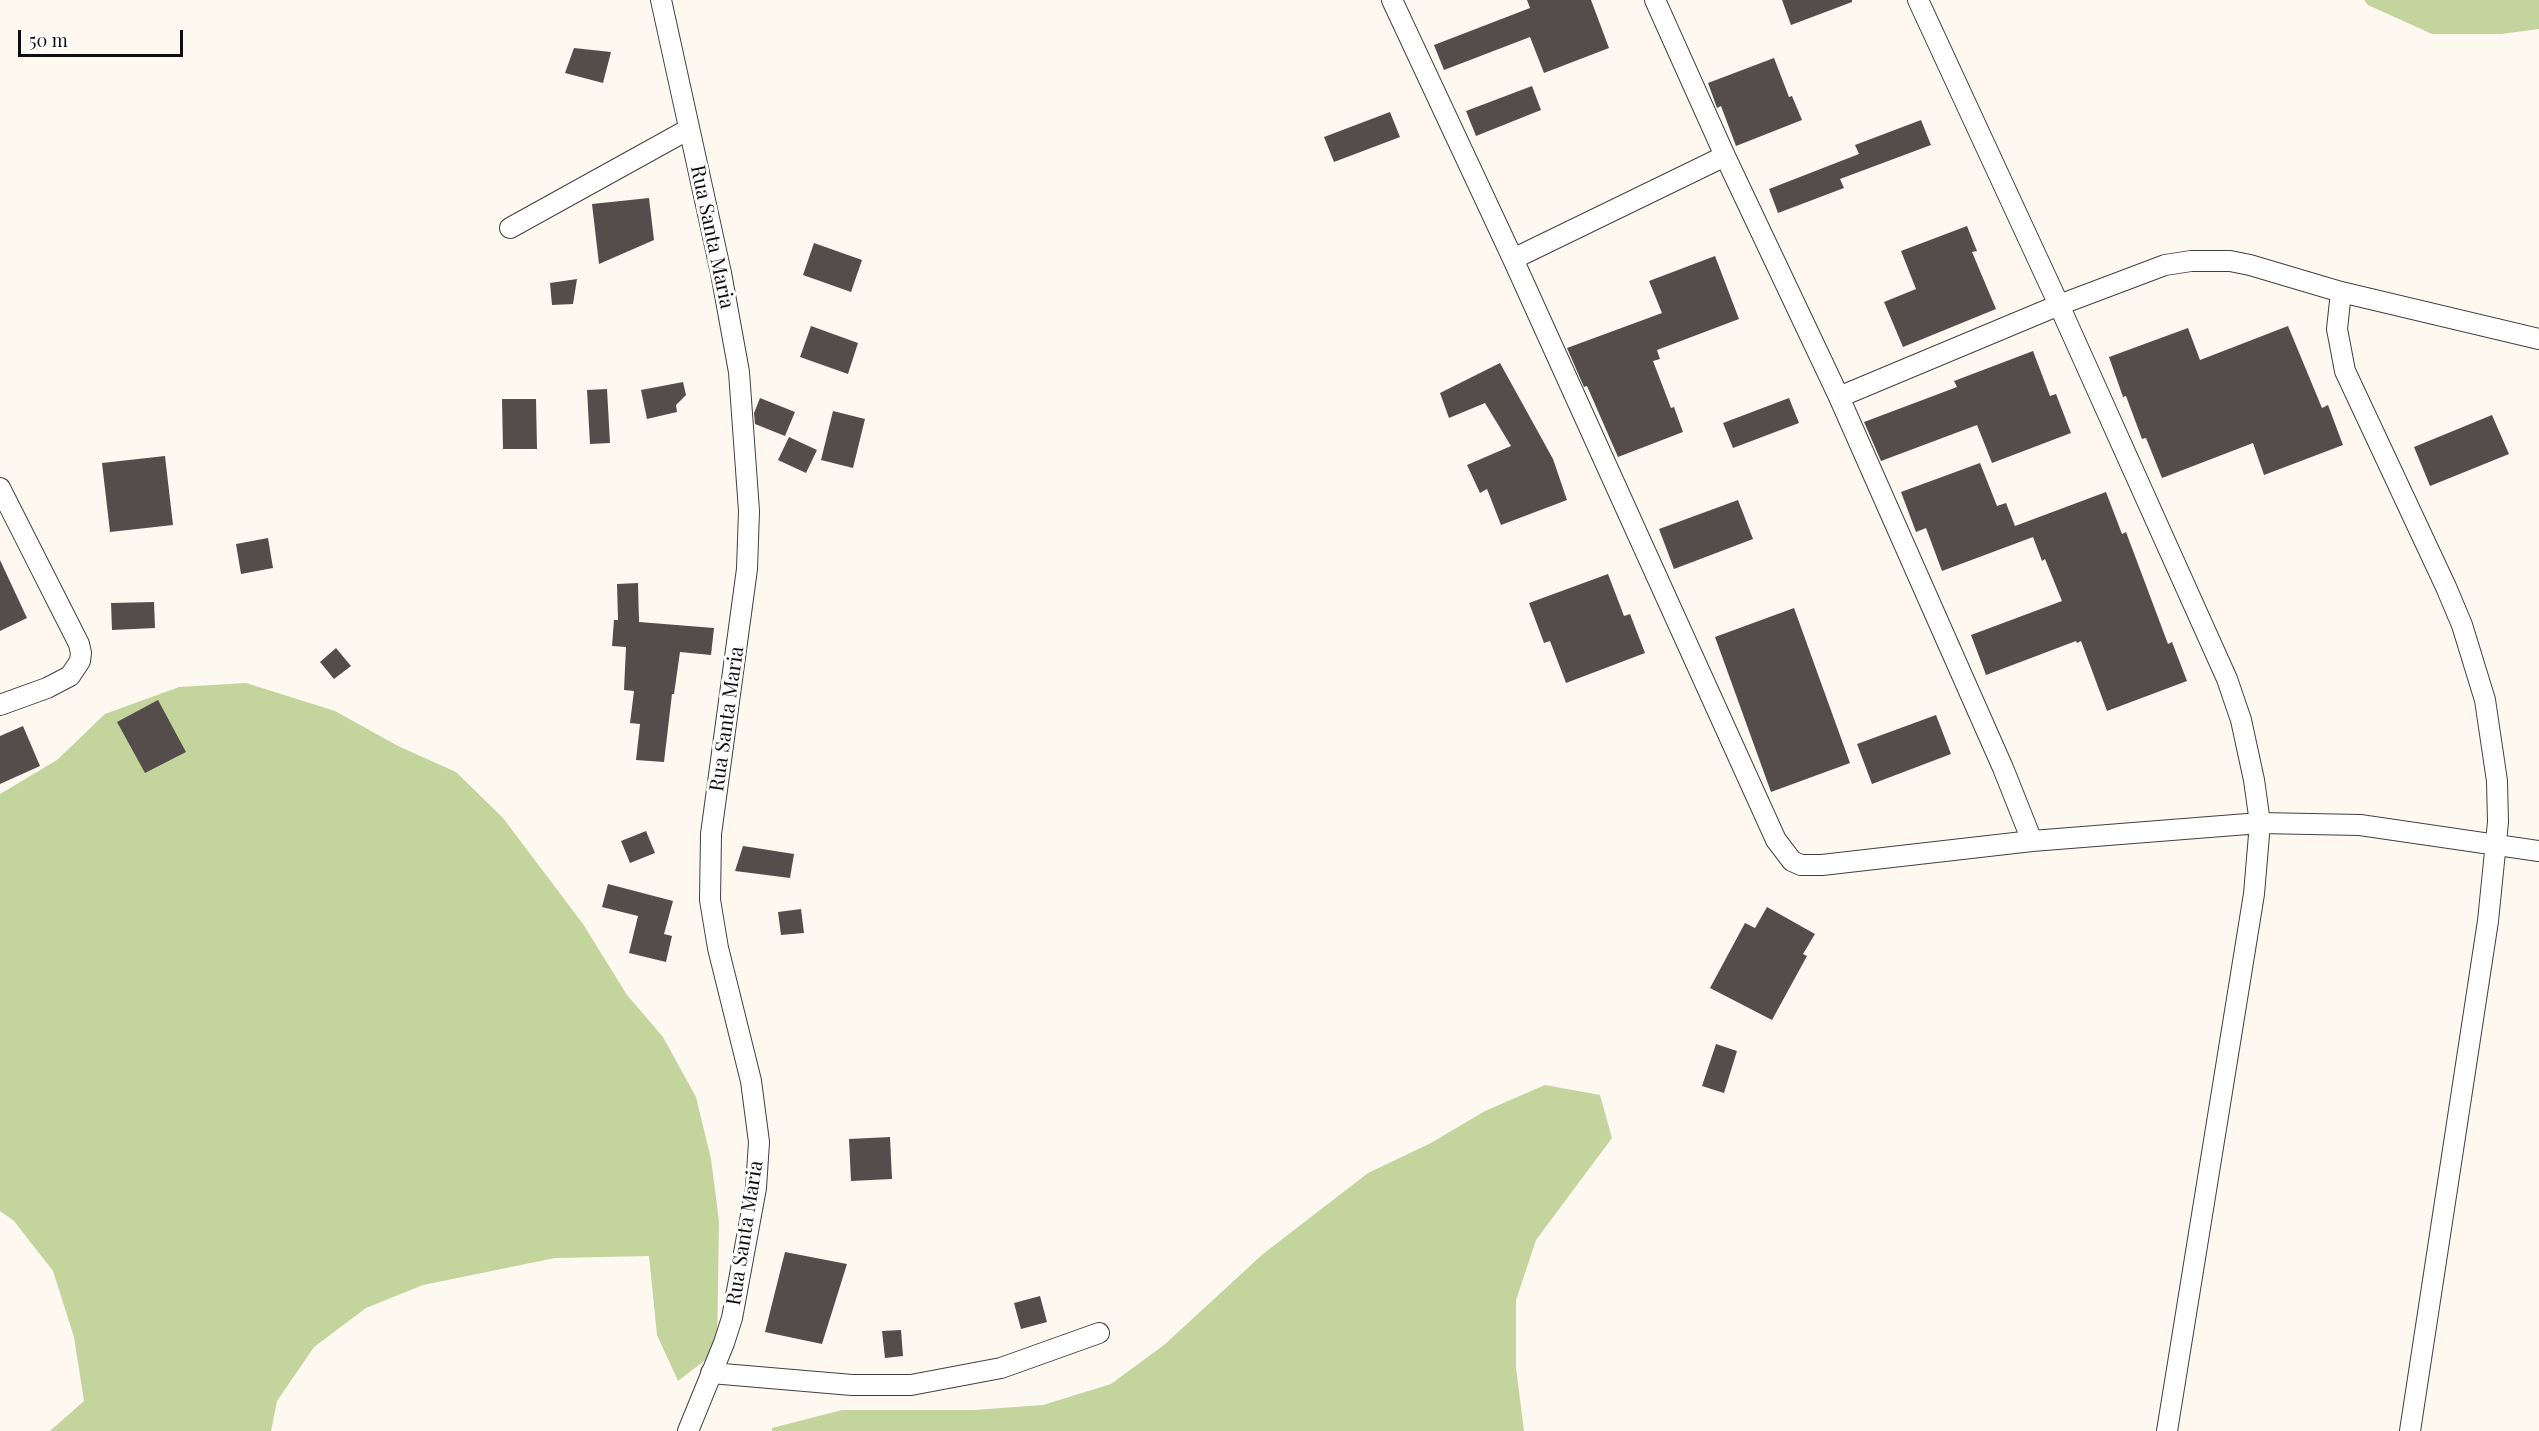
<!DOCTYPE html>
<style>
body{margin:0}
#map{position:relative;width:2539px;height:1431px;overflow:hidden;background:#fdf8f0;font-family:"Playfair Display",serif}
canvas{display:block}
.scale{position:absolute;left:18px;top:30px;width:165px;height:27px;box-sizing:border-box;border:3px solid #0e0e0e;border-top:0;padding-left:8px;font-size:18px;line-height:21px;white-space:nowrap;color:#0e0e0e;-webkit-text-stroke:4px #fff;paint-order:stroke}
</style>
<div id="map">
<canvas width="2539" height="1431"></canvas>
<div class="scale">50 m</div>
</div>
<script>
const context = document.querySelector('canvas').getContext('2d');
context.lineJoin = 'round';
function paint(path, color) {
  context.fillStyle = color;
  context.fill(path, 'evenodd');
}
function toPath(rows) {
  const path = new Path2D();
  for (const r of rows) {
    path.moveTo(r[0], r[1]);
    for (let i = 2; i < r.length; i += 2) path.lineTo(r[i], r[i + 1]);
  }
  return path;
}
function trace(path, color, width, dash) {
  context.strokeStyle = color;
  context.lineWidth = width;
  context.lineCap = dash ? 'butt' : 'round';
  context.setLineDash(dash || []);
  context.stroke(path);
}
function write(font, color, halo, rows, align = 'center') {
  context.font = font + ' "Playfair Display",serif';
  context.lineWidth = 6;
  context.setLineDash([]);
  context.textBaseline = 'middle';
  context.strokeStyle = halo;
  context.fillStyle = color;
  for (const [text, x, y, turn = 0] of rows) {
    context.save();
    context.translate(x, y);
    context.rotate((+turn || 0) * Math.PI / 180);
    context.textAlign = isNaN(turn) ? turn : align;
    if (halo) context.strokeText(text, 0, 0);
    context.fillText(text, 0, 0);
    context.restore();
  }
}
paint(toPath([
 [2364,0,2539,0,2539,29,2501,34,2432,34,2368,5],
 [246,683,335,711,398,746,456,772,503,818,583,924,627,995,663,1037,696,1097,711,1159,719,1221,717,1351,678,1381,657,1335,649,1256,555,1258,423,1285,366,1308,314,1347,277,1401,271,1431,50,1431,84,1401,74,1337,53,1271,14,1221,0,1211,0,794,57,760,105,714,179,687],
 [1545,1085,1600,1095,1612,1138,1536,1240,1516,1300,1516,1368,1524,1431,772,1431,772,1428,842,1410,974,1410,1043,1405,1111,1384,1164,1345,1263,1254,1368,1173,1431,1143,1485,1111]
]), '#c3d49d');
paint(toPath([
 [1527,0,1591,0,1609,48,1544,73,1530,37,1444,70,1434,45,1530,8],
 [1782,0,1852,0,1852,2,1791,25],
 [574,48,611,52,603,83,565,73],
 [1774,58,1789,97,1792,96,1802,120,1736,146,1721,106,1717,108,1708,83],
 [1532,86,1541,110,1476,136,1466,111],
 [1390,112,1400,137,1334,162,1324,137],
 [1921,120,1931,145,1840,179,1844,188,1778,213,1769,189,1859,154,1855,145],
 [649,198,654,240,599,264,592,204],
 [1967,226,1977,251,1972,252,1996,309,1903,347,1884,302,1916,289,1901,251],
 [814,243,862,260,851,292,803,275],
 [1715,256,1739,319,1657,350,1660,359,1653,361,1671,408,1674,407,1683,432,1618,457,1587,386,1584,387,1567,348,1662,313,1649,281],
 [577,279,573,304,552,305,550,283],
 [811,326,858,343,848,374,800,357],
 [2288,326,2322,408,2328,405,2343,445,2264,475,2253,443,2162,478,2146,438,2142,439,2126,396,2123,397,2109,357,2188,328,2200,360],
 [2033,351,2050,396,2056,394,2071,433,1992,463,1977,425,1881,461,1864,422,1957,387,1954,381],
 [1500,363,1553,459,1567,500,1501,525,1487,489,1480,493,1467,465,1511,446,1485,403,1449,418,1440,393],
 [683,382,686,395,676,405,677,412,647,419,641,390],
 [607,389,610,443,590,444,587,390],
 [760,398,795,412,785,436,755,424,754,413],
 [1789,398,1799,423,1733,448,1723,423],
 [502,399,536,399,537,449,503,449],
 [833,411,865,419,853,468,821,460],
 [2492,415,2509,454,2430,486,2414,447],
 [789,437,817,450,806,473,778,460],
 [165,456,173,525,110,532,102,463],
 [1980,463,1997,506,2006,503,2015,526,2106,492,2122,534,2126,532,2168,644,2172,642,2187,681,2107,711,2081,641,2077,643,2076,641,1986,675,1971,635,2062,601,2045,559,2042,561,2033,537,1942,571,1926,528,1916,532,1901,492],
 [1738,500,1753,539,1674,569,1659,529],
 [268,538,273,568,241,574,236,544],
 [0,560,27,618,0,631],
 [1608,574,1624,616,1630,614,1645,653,1566,683,1550,641,1544,643,1529,603],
 [638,583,639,622,714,628,711,655,680,652,674,694,672,694,664,762,636,760,640,724,630,723,634,691,624,690,626,647,612,646,614,620,618,620,617,584],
 [154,602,155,628,112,630,111,603],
 [1794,608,1850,763,1771,792,1715,637],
 [336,648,351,666,334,679,320,662],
 [158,700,186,752,145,773,117,722],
 [1936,715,1951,754,1872,784,1857,744],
 [23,726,40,766,0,784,0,736],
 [646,831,655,853,630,863,621,841],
 [743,846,794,854,790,878,735,871],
 [608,884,673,901,664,934,672,936,666,962,629,953,638,916,602,907],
 [1767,907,1815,934,1803,954,1807,956,1772,1020,1710,988,1745,923,1755,928],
 [801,909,804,933,781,935,778,912],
 [1716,1044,1737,1051,1724,1093,1702,1086],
 [890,1137,892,1179,851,1181,849,1139],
 [785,1252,847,1264,822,1344,765,1332],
 [1040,1296,1047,1322,1021,1329,1014,1303],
 [901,1330,903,1356,885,1358,882,1331]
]), '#554d4b');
const street = toPath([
 [661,0,721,273,739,372,749,511,747,569,711,834,710,900,718,948,751,1081,759,1142,756,1188,732,1318,724,1343,688,1431],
 [1392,0,1513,259,1776,840,1792,861,1801,865,1822,865,2032,841,2260,823,2360,825,2539,851],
 [1655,0,1725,156,1839,397,2003,768,2032,841],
 [1918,0,2059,305,2227,679,2241,720,2254,780,2260,823,2254,894,2167,1431],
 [510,228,689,129],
 [1513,259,1725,156],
 [2341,292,2337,329,2345,371,2446,587,2462,625,2485,700,2497,781,2498,822,2488,921,2410,1431],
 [1839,397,2059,305,2165,265,2191,261,2230,261,2250,265,2341,292,2539,339],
 [0,488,79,644,81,653,80,661,70,676,47,688,0,705],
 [711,1373,852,1385,911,1385,1001,1368,1099,1333]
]);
trace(street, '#414141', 22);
trace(street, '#fff', 20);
write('20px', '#0e0e0e', '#fff', [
 ["Rua Santa Maria",712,237,78],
 ["Rua Santa Maria",727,719,-82],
 ["Rua Santa Maria",745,1233,-81]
]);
</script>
